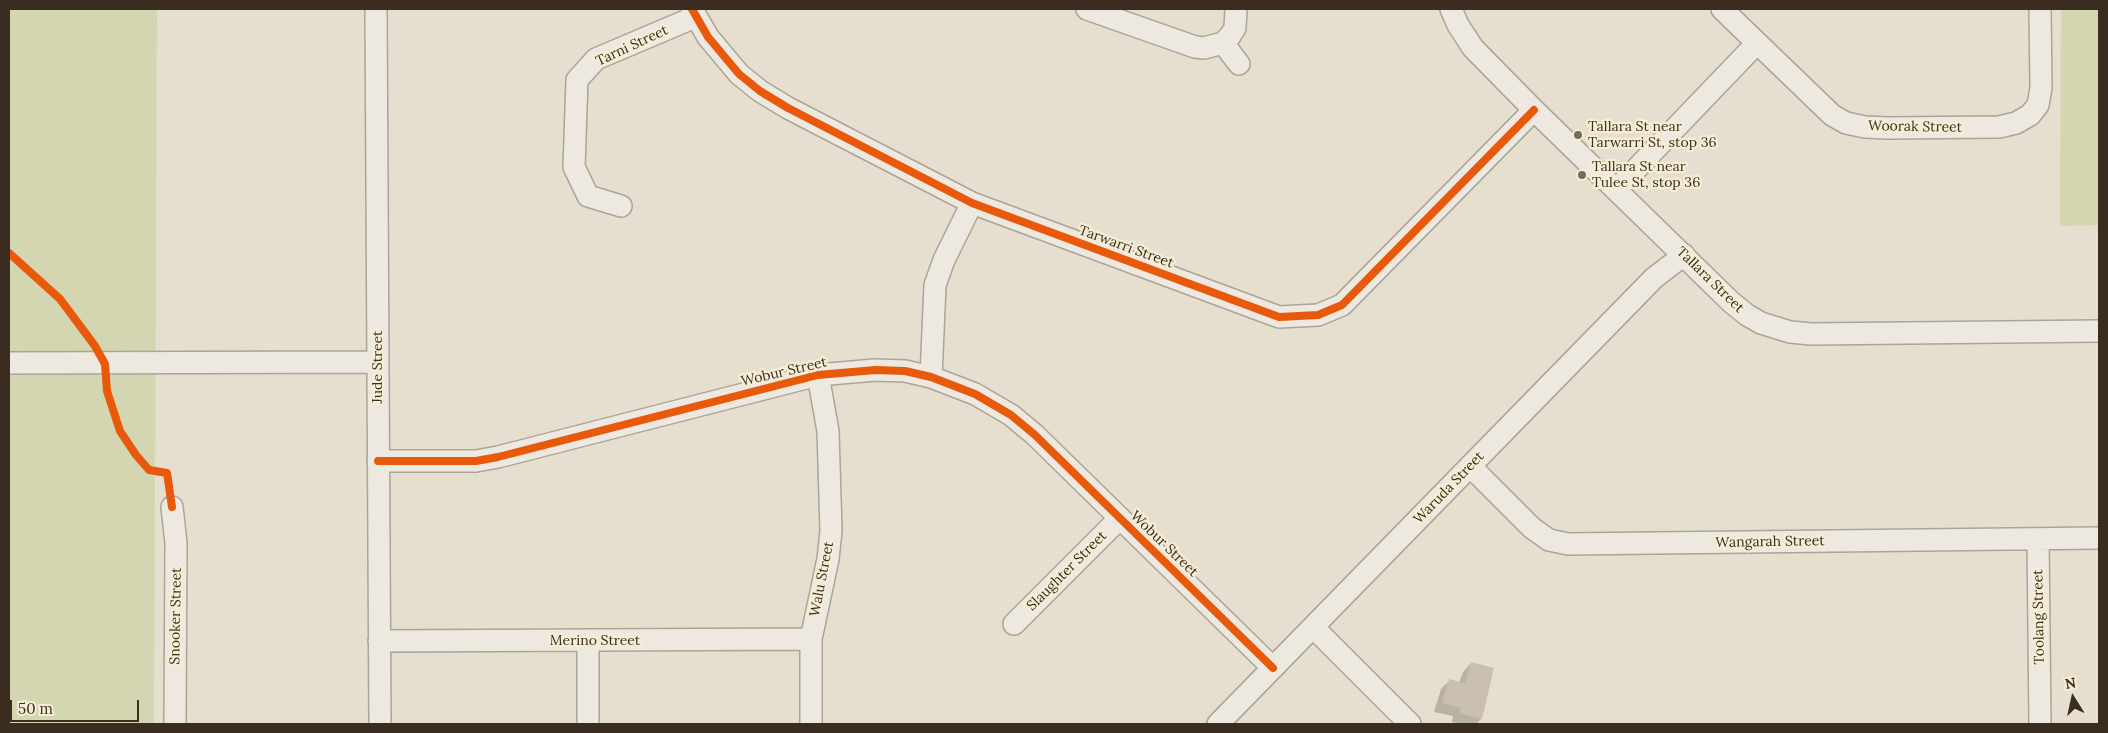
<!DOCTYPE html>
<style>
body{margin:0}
#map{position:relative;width:2108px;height:733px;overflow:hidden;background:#e6dfcf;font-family:Lora,serif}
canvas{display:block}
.frame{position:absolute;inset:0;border:10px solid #3a2d1f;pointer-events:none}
.north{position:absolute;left:2048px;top:673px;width:50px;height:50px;-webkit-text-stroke:4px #f6edd5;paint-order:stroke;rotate:350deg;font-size:14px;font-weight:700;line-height:20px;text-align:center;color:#3a2d1f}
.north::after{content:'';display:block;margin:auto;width:18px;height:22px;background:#3a2d1f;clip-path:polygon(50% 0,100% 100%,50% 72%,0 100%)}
.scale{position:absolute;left:10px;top:700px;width:129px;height:22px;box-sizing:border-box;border:2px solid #3a2d1f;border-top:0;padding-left:6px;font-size:15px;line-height:18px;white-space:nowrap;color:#3a2d1f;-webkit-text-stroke:4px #f6edd5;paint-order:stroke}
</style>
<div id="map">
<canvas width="2108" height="733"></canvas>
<div class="frame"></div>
<div class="north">N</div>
<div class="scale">50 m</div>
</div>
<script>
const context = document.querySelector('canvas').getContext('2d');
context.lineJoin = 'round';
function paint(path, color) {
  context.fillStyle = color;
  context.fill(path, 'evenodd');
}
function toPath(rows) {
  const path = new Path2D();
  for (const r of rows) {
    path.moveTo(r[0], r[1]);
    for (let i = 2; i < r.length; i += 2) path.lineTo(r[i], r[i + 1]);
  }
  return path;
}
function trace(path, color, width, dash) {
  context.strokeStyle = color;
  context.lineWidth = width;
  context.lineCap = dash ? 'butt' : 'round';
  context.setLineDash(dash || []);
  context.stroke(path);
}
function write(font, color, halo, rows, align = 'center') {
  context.font = font + ' Lora,serif';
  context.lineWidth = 4.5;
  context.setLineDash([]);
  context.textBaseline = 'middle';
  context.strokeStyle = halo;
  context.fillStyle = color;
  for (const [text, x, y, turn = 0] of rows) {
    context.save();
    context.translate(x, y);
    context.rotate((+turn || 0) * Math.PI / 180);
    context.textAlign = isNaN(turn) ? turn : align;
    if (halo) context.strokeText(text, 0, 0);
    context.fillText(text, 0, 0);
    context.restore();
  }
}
paint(toPath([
 [9,9,157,9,154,724,9,724],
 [2061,9,2099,9,2099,225,2060,226]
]), '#d4d5b1');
paint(toPath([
 [1471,663,1492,669,1481,719,1476,724,1461,724,1452,722,1453,716,1434,712,1441,689,1450,680,1459,683,1463,672]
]), '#0003');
paint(toPath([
 [1471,662,1494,668,1482,719,1459,713,1461,708,1442,703,1449,679,1465,683]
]), '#cabeb0');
const minor = toPath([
 [376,9,380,724],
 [692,9,708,37,739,74,760,91,788,108,972,203,1279,317,1318,315,1342,305,1534,110],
 [1087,9,1195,47,1204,48,1223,43,1230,36,1235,28,1236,9],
 [1451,9,1458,25,1473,48,1534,110,1731,302,1747,315,1761,323,1790,332,1811,334,2099,331],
 [1722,9,1832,115,1846,123,1865,127,1888,128,1999,127,2016,123,2030,115,2038,105,2041,88,2040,9],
 [1223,43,1239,64],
 [1617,189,1757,43],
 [621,206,588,196,574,167,577,80,596,59,695,17],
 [9,363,378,362],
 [931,377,935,285,944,260,972,203],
 [378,461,476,461,498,457,818,375,875,370,905,371,931,377,975,394,1011,415,1035,435,1273,668],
 [1470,466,1532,528,1549,540,1568,544,2099,538],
 [172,507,176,543,175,724],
 [2038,539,2040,724],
 [1014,624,1120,518],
 [1313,627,1410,724],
 [379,641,811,639],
 [588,642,588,724],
 [811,724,811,639,828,559,831,531,828,431,818,375],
 [1218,724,1654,278,1684,255]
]);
trace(minor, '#aba497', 24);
trace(minor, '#eee9e0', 21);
trace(toPath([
 [692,9,708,37,739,74,760,91,788,108,972,203,1279,317,1318,315,1342,305,1534,110],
 [9,253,60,299,95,346,105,364,107,391,120,431,136,455,149,470,167,473,172,507],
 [378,461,476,461,498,457,818,375,875,370,905,371,931,377,975,394,1011,415,1035,435,1273,668]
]), '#e8590c', 8);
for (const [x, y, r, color] of [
 [1578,135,5,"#766b5d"],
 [1582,175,5,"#766b5d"]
]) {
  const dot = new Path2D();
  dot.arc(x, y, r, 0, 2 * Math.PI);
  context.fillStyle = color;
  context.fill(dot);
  trace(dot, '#f6edd5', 2);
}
write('14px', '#3a2d1f', '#f6edd5', [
 ["Tarni Street",632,46,-25],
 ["Woorak Street",1915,127,1],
 ["Tarwarri Street",1126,247,20],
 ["Tallara Street",1710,280,44],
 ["Jude Street",378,367,-90],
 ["Wobur Street",784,372,-13],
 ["Waruda Street",1449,488,-46],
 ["Wangarah Street",1770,542,-1],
 ["Wobur Street",1164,544,44],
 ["Slaughter Street",1067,571,-45],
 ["Walu Street",822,579,-79],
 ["Snooker Street",176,616,-89],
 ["Toolang Street",2039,617,-91],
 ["Merino Street",595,641]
]);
write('14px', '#3a2d1f', '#f6edd5', [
 ["Tallara St near",1588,127],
 ["Tarwarri St, stop 36",1588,143],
 ["Tallara St near",1592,167],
 ["Tulee St, stop 36",1592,183]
], 'left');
</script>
